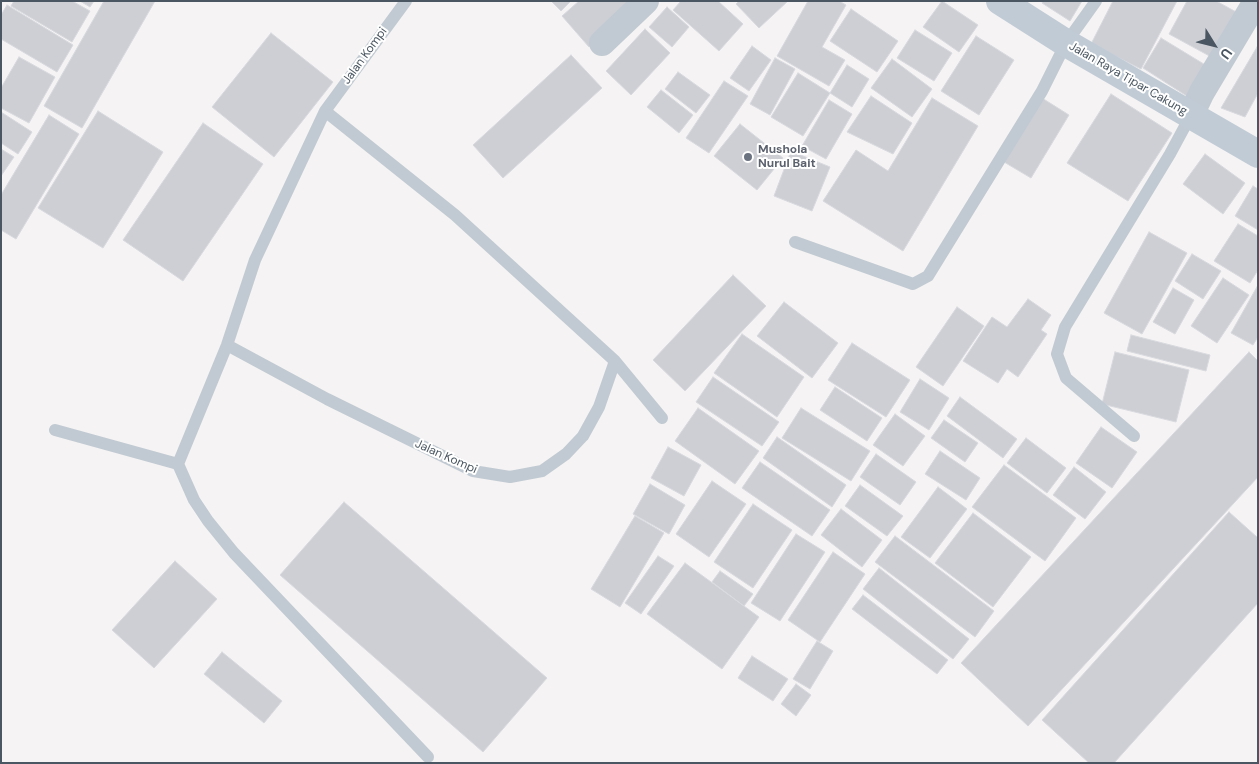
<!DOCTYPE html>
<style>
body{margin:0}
#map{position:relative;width:1259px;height:764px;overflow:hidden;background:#f5f3f3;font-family:"DM Sans",sans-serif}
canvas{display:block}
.frame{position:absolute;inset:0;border:2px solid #4a5661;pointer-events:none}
.north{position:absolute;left:1189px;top:20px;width:50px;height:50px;-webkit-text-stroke:4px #fff;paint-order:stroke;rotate:126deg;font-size:14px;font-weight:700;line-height:20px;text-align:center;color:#4a5661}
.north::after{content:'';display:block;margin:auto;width:18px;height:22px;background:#4a5661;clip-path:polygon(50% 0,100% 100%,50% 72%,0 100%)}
</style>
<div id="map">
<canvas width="1259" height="764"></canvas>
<div class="frame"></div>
<div class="north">U</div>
</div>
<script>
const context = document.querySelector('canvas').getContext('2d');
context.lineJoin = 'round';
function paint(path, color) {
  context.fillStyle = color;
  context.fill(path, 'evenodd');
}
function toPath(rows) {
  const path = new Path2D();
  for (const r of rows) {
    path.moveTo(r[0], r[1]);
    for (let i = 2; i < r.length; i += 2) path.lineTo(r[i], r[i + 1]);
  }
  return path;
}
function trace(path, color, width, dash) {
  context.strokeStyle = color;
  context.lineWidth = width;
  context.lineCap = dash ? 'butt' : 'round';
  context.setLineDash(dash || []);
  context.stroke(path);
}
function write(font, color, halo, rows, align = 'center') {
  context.font = font + ' "DM Sans",sans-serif';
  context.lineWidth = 4;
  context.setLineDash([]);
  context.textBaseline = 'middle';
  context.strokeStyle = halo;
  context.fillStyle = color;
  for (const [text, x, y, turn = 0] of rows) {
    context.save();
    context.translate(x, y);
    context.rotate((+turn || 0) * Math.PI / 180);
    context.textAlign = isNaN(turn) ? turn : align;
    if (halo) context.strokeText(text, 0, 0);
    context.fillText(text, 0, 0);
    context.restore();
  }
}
const building = toPath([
 [14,1,72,1,90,11,72,42,11,6,14,1],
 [80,1,94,1,90,7,80,1],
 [104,1,155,1,82,128,44,106,104,1],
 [551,1,571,1,561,11,551,1],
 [579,1,640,1,589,47,562,16,579,1],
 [681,1,718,1,743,24,719,51,673,10,681,1],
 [739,1,788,1,759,28,736,4,739,1],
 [808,1,839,1,846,5,822,47,845,60,829,86,777,56,808,1],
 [942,1,978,25,959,52,923,27,942,1],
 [1043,1,1082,1,1070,21,1042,3,1043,1],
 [1113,1,1177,1,1141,69,1091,44,1113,1],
 [1187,1,1216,1,1240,14,1215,59,1169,34,1187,1],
 [7,5,73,45,57,72,1,39,1,15,7,5],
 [667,7,689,27,672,47,649,27,667,7],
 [851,9,898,41,877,72,830,41,851,9],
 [645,29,670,53,631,95,606,71,645,29],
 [915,30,952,53,934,81,897,58,915,30],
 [271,33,333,82,274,157,212,107,271,33],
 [976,36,1014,60,979,115,941,91,976,36],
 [1161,38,1212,69,1193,100,1143,68,1161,38],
 [752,46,771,60,749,91,730,78,752,46],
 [1257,47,1258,93,1245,117,1221,108,1257,47],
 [571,55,602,88,503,178,473,145,571,55],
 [19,57,55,77,29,123,1,108,1,88,19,57],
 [775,58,795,69,770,115,750,104,775,58],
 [892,59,932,89,912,117,871,88,892,59],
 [847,65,869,79,852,107,830,93,847,65],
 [678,72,710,95,696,113,665,89,678,72],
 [798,73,830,93,803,136,771,117,798,73],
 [724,81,748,96,709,153,686,138,724,81],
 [661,90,693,115,679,133,647,107,661,90],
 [1111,94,1172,133,1128,201,1067,163,1111,94],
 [871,96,912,123,893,154,847,132,871,96],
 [932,98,978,126,903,251,823,201,856,150,888,171,932,98],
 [1042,98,1069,115,1031,178,1004,162,1042,98],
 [829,100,852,114,826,159,802,146,829,100],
 [98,111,163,152,103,248,38,208,98,111],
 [1,112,32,132,18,154,1,143,1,112],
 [49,115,79,134,16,239,1,230,1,195,49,115],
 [203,123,263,164,183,281,123,240,203,123],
 [740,124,783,158,757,190,714,156,740,124],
 [1,149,14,157,1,176,1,149],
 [791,151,830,167,812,211,774,196,791,151],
 [1205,154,1245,183,1223,214,1183,184,1205,154],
 [1253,186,1258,189,1258,230,1235,216,1253,186],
 [1238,224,1258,236,1258,270,1250,283,1214,261,1238,224],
 [1149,232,1187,253,1142,334,1104,313,1149,232],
 [1192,254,1221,271,1203,299,1175,281,1192,254],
 [733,275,766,306,685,391,653,360,733,275],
 [1223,278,1249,295,1217,343,1191,326,1223,278],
 [1258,285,1258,337,1253,345,1231,333,1258,285],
 [1173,288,1194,300,1175,334,1153,322,1173,288],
 [1028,299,1051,315,1041,330,1047,334,1018,377,1007,369,998,383,963,361,992,317,1007,327,1028,299],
 [784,302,838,343,812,378,757,336,784,302],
 [957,307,984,326,943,386,916,367,957,307],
 [742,334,804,377,777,417,714,373,742,334],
 [1131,335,1210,355,1206,371,1127,351,1131,335],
 [852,343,910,380,886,417,828,380,852,343],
 [1115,352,1189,370,1176,422,1102,404,1115,352],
 [1249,352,1258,361,1258,477,1028,726,961,663,1249,352],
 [713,377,779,422,762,446,696,402,713,377],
 [920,379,949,398,929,430,900,412,920,379],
 [835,387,882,418,867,441,820,410,835,387],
 [960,397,1017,439,1003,458,947,416,960,397],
 [698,408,759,451,735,484,675,441,698,408],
 [801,408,870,451,851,481,782,438,801,408],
 [895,414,925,436,903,466,873,445,895,414],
 [944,420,978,443,965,462,931,438,944,420],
 [1101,427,1137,452,1112,488,1076,463,1101,427],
 [777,437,846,485,832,507,763,458,777,437],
 [1026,438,1066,468,1047,493,1007,463,1026,438],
 [668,447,701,465,684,496,651,478,668,447],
 [940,451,980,478,966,500,925,474,940,451],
 [876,454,916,482,900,505,860,477,876,454],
 [760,462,830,510,812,536,742,488,760,462],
 [1004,465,1076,518,1045,561,972,507,1004,465],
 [1074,467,1106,492,1085,519,1053,495,1074,467],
 [712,481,746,504,709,557,676,534,712,481],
 [650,484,685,505,669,534,633,514,650,484],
 [860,485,903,516,887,536,845,506,860,485],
 [938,487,967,509,930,558,901,537,938,487],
 [344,502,547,678,483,752,280,575,344,502],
 [753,504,792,530,753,588,714,562,753,504],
 [841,509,882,540,862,567,821,535,841,509],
 [1229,512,1258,538,1258,603,1114,763,1089,763,1042,720,1229,512],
 [973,513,1031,557,993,607,935,563,973,513],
 [635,516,664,533,620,607,591,589,635,516],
 [796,534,825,552,780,621,751,603,796,534],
 [895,536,994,611,975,637,875,562,895,536],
 [833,552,865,574,820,642,788,620,833,552],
 [658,556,674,566,641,614,625,603,658,556],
 [175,561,217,599,154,668,112,630,175,561],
 [685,563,759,617,722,669,647,614,685,563],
 [879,568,969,639,953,659,863,589,879,568],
 [720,571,753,594,744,606,712,582,720,571],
 [863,595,948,660,937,674,852,609,863,595],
 [817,641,833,651,810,689,793,679,817,641],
 [222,652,282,701,264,723,204,674,222,652],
 [752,656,788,679,773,701,738,678,752,656],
 [796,684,811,695,796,716,781,704,796,684]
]);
paint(building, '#cdcfd5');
trace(building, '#d7d9de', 1);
trace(toPath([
 [406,1,325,111,255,260,227,345,178,464,194,500,208,521,234,553,428,757],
 [795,242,913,284,928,276,1042,91,1066,43,1096,1],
 [227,345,327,399,473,471,510,477,542,471,566,454,583,436,599,407,615,361,455,215,325,111],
 [615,361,662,418],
 [55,430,178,464],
 [1134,436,1066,378,1057,354,1065,327,1170,154,1191,115]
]), '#c1cad2', 12);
trace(toPath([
 [602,43,646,1],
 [1191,115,1202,92,1255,3,1258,2]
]), '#c1cad2', 26);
trace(toPath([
 [1000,1,1066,43,1258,154]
]), '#c1cbd6', 28);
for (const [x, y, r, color] of [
 [748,157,5,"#6b7280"]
]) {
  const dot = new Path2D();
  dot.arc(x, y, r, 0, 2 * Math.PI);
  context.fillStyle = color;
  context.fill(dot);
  trace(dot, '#fff', 2);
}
write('12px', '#4a5661', '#fff', [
 ["Jalan Kompi",365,56,-54],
 ["Jalan Raya Tipar Cakung",1128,79,30],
 ["Jalan Kompi",446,457,24]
]);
write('bold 12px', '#5b616d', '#fff', [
 ["Mushola",758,150],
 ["Nurul Bait",758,164]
], 'left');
</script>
